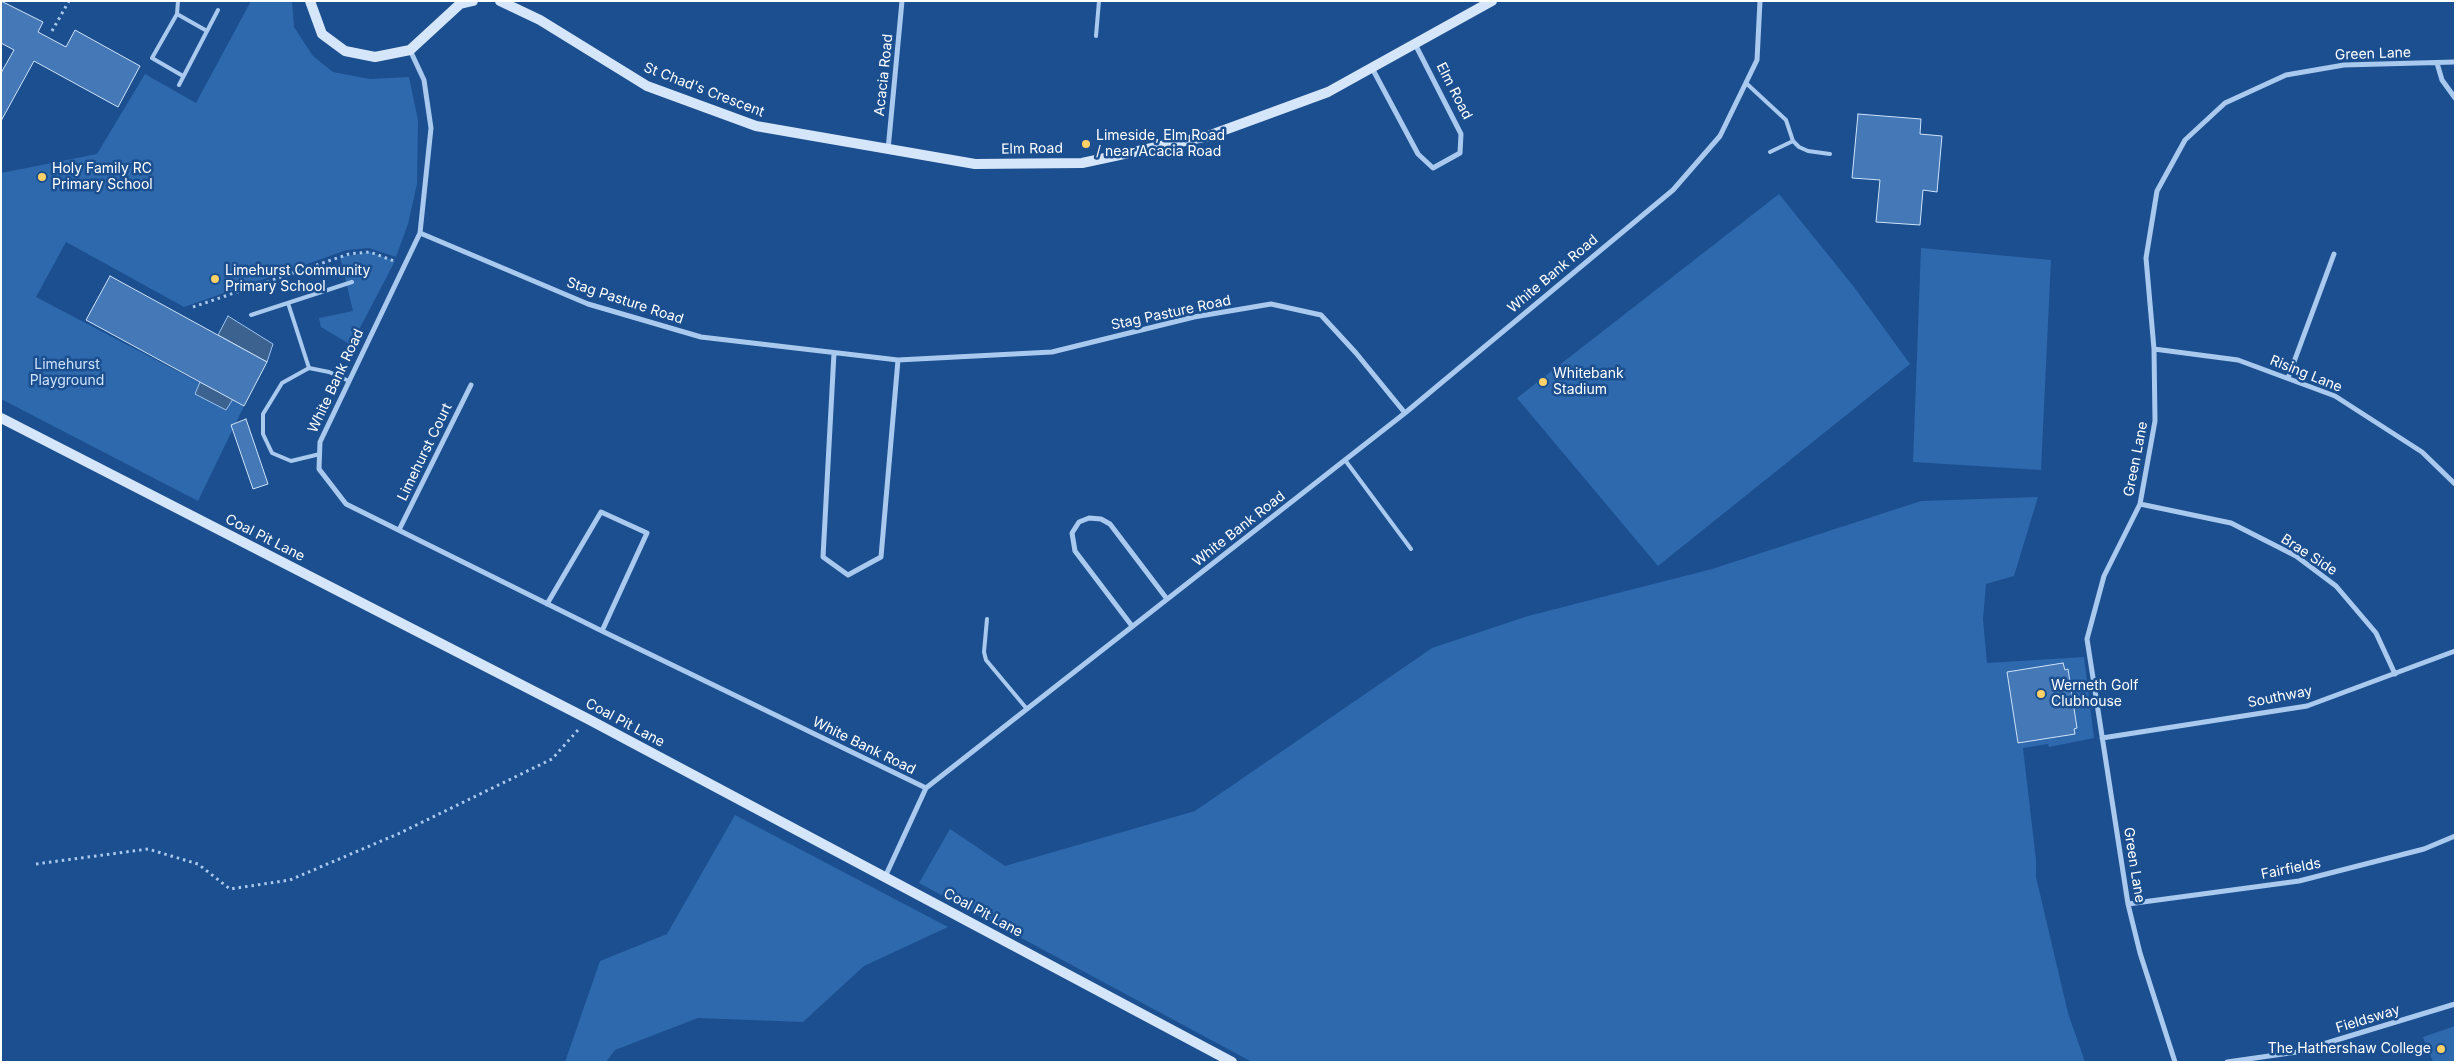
<!DOCTYPE html>
<style>
body{margin:0}
#map{position:relative;width:2456px;height:1063px;overflow:hidden;background:#1b4f8f;font-family:Inter,sans-serif}
canvas{display:block}
.frame{position:absolute;inset:0;border:2px solid #fff;pointer-events:none}
</style>
<div id="map">
<canvas width="2456" height="1063"></canvas>
<div class="frame"></div>
</div>
<script>
const context = document.querySelector('canvas').getContext('2d');
context.lineJoin = 'round';
function paint(path, color) {
  context.fillStyle = color;
  context.fill(path, 'evenodd');
}
function toPath(rows) {
  const path = new Path2D();
  for (const r of rows) {
    path.moveTo(r[0], r[1]);
    for (let i = 2; i < r.length; i += 2) path.lineTo(r[i], r[i + 1]);
  }
  return path;
}
function trace(path, color, width, dash) {
  context.strokeStyle = color;
  context.lineWidth = width;
  context.lineCap = dash ? 'butt' : 'round';
  context.setLineDash(dash || []);
  context.stroke(path);
}
function write(font, color, halo, rows, align = 'center') {
  context.font = font + ' Inter,sans-serif';
  context.lineWidth = 5;
  context.setLineDash([]);
  context.textBaseline = 'middle';
  context.strokeStyle = halo;
  context.fillStyle = color;
  for (const [text, x, y, turn = 0] of rows) {
    context.save();
    context.translate(x, y);
    context.rotate((+turn || 0) * Math.PI / 180);
    context.textAlign = isNaN(turn) ? turn : align;
    if (halo) context.strokeText(text, 0, 0);
    context.fillText(text, 0, 0);
    context.restore();
  }
}
paint(toPath([
 [251,1,292,1,294,27,313,56,333,72,370,79,409,77,418,120,417,184,408,224,396,257,369,248,347,250,184,307,66,242,36,297,244,406,198,501,1,399,1,173,97,154,145,74,196,103],
 [1779,194,1854,287,1910,364,1658,566,1517,398],
 [1921,248,2051,260,2041,470,1913,462],
 [370,252,395,261,351,345,321,327,319,318,353,311,340,257],
 [2038,497,2014,576,1986,584,1983,619,1987,663,2084,657,2094,738,2049,747,2048,744,2023,748,2036,860,2036,877,2068,1013,2085,1062,1252,1062,919,883,950,829,1005,866,1195,811,1432,648,1528,616,1712,569,1921,501],
 [735,815,948,927,864,966,803,1022,698,1018,615,1050,606,1062,565,1062,600,961,667,934],
 [2455,1026,2455,1062,2433,1062,2423,1037]
]), '#2e69ad');
const water = toPath([
 [228,316,273,344,267,362,218,335,228,316],
 [200,382,233,399,226,410,195,394,200,382]
]);
paint(water, '#3c6290');
trace(water, '#9cc4f0', 1);
const building = toPath([
 [1,1,43,22,38,32,66,47,75,30,140,66,118,107,34,61,1,121,1,73,14,50,1,43,1,1],
 [1858,114,1921,119,1920,134,1942,136,1937,192,1923,190,1920,225,1876,222,1880,180,1852,178,1858,114],
 [110,276,267,362,244,406,86,320,110,276],
 [246,419,268,484,253,489,231,425,246,419],
 [2063,663,2065,670,2068,669,2077,728,2074,729,2075,734,2018,743,2007,672,2063,663]
]);
paint(building, '#4478b7');
trace(building, '#cfe3fa', 1);
trace(toPath([
 [52,31,69,1],
 [193,307,349,254,370,252,394,261],
 [36,864,148,849,198,864,230,889,290,880,400,833,552,759,578,730]
]), '#a9c9ee', 3, [2.5, 4]);
trace(toPath([
 [178,1,177,14,152,58,183,76],
 [177,14,207,31],
 [1096,36,1099,1],
 [1746,83,1786,120,1793,141,1799,147,1808,151,1830,154],
 [179,85,218,10],
 [1770,152,1793,141],
 [288,303,309,368],
 [251,315,352,282],
 [320,454,291,461,272,453,263,434,263,414,282,383,309,368,329,372,349,381],
 [1345,460,1411,549],
 [987,619,984,652,986,660,1027,709]
]), '#a9c9ee', 4);
trace(toPath([
 [410,50,424,80,431,128,420,233,320,442,319,469,346,504,602,631,926,788,1405,413,1673,190,1720,136,1757,60,1760,1],
 [2437,63,2442,80,2455,98],
 [1372,68,1418,154,1433,168,1460,153,1461,134,1415,44],
 [888,150,902,1],
 [420,233,588,304,701,337,898,360,1052,352,1194,317,1271,304,1321,315,1356,353,1405,413],
 [2154,349,2238,360,2335,396,2422,452,2455,484],
 [834,353,823,557,848,575,881,557,898,360],
 [2288,378,2334,254],
 [2140,504,2231,523,2296,556,2336,586,2376,633,2395,674],
 [399,530,471,385],
 [547,604,601,512,647,533,602,631],
 [1132,626,1075,551,1072,533,1079,522,1089,518,1101,519,1110,524,1167,599],
 [2102,738,2307,706,2455,651],
 [885,877,926,788],
 [2128,904,2299,881,2424,849,2455,836],
 [2175,1062,2140,953,2128,904,2087,639,2104,576,2140,504,2155,421,2154,349,2146,258,2157,191,2185,140,2225,103,2286,75,2344,65,2455,62],
 [2227,1062,2297,1052,2455,1004]
]), '#a9c9ee', 5);
trace(toPath([
 [310,1,322,34,345,51,375,57,410,50,460,4,473,1],
 [500,1,540,20,647,86,756,126,975,164,1082,163,1208,136,1328,92,1492,1],
 [1,418,588,719,1232,1062]
]), '#d6e6fa', 10);
for (const [x, y, r, color] of [
 [1086,144,5,"#ffd166"],
 [42,177,5,"#ffd166"],
 [215,279,5,"#ffd166"],
 [1543,382,5,"#ffd166"],
 [2041,694,5,"#ffd166"],
 [2441,1049,5,"#ffd166"]
]) {
  const dot = new Path2D();
  dot.arc(x, y, r, 0, 2 * Math.PI);
  context.fillStyle = color;
  context.fill(dot);
  trace(dot, '#1b4f8f', 2);
}
write('14px', '#fff', '#1b4f8f', [
 ["Green Lane",2373,54,-2],
 ["Acacia Road",884,75,-84],
 ["St Chad's Crescent",704,90,21],
 ["Elm Road",1454,91,63],
 ["Elm Road",1032,149,-1],
 ["White Bank Road",1553,274,-40],
 ["Stag Pasture Road",625,301,18],
 ["Stag Pasture Road",1171,313,-12],
 ["Rising Lane",2306,374,22],
 ["White Bank Road",336,381,-65],
 ["Limehurst Court",425,452,-64],
 ["Green Lane",2136,459,-79],
 ["White Bank Road",1239,529,-38],
 ["Coal Pit Lane",265,538,27],
 ["Brae Side",2309,555,33],
 ["Southway",2280,697,-11],
 ["Coal Pit Lane",625,723,28],
 ["White Bank Road",864,746,26],
 ["Green Lane",2134,865,81],
 ["Fairfields",2291,869,-11],
 ["Coal Pit Lane",983,913,28],
 ["Fieldsway",2368,1019,-17]
]);
write('14px', '#fff', '#1b4f8f', [
 ["Limeside, Elm Road",1096,136],
 ["/ near Acacia Road",1096,152],
 ["Holy Family RC",52,169],
 ["Primary School",52,185],
 ["Limehurst Community",225,271],
 ["Primary School",225,287],
 ["Whitebank",1553,374],
 ["Stadium",1553,390],
 ["Werneth Golf",2051,686],
 ["Clubhouse",2051,702],
 ["The Hathershaw College",2431,1049,"right"]
], 'left');
write('14px', '#cfe3fa', '#1b4f8f', [
 ["Limehurst",67,365],
 ["Playground",67,381]
]);
</script>
